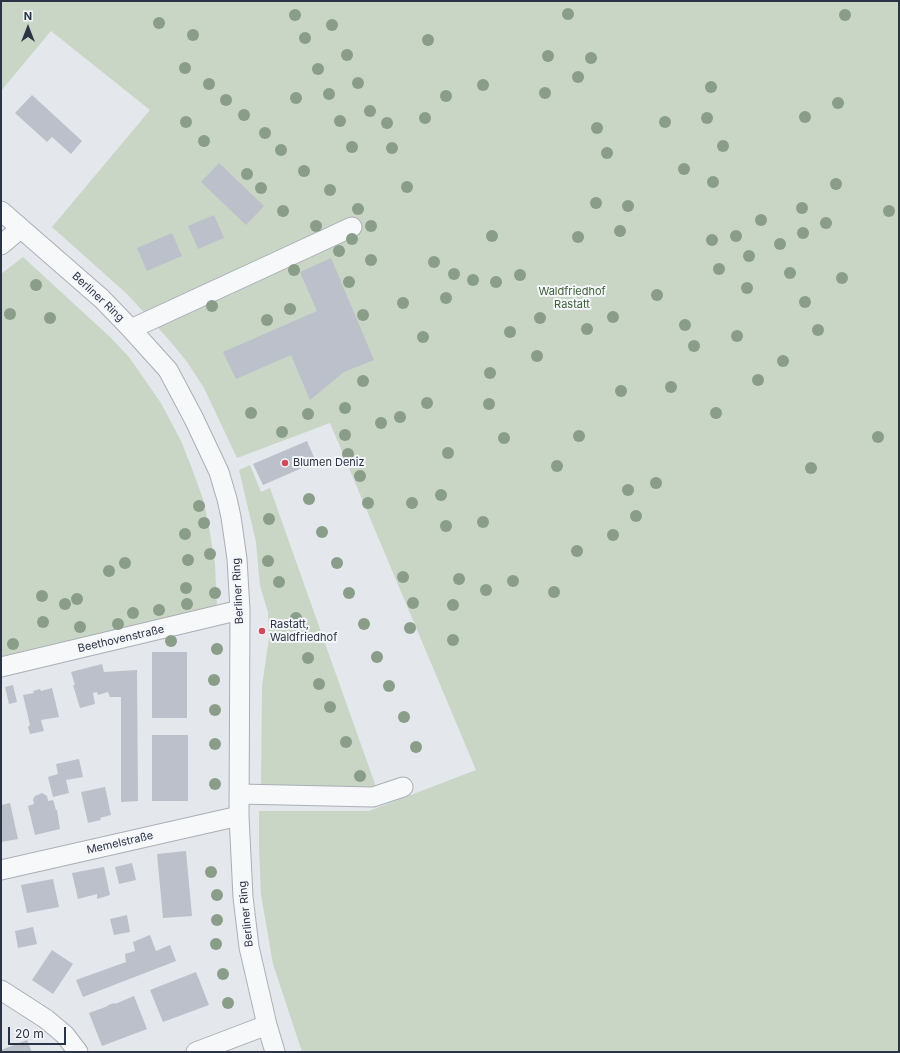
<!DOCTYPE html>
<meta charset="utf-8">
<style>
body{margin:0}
#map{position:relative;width:900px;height:1053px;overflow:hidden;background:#e4e7ec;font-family:Inter,sans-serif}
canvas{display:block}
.frame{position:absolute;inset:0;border:2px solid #2b3445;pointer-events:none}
.north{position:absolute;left:8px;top:8px;width:40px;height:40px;-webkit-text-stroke:3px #f4f6f9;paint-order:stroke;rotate:0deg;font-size:11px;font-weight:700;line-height:16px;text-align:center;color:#2b3445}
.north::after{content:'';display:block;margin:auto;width:14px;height:18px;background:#2b3445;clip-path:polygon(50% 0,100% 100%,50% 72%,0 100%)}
.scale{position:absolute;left:8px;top:1027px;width:58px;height:18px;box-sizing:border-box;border:2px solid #2b3445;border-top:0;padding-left:5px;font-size:12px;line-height:14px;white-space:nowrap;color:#2b3445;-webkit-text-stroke:3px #f4f6f9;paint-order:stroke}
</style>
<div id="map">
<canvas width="900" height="1053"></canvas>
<div class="frame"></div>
<div class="north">N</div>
<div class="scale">20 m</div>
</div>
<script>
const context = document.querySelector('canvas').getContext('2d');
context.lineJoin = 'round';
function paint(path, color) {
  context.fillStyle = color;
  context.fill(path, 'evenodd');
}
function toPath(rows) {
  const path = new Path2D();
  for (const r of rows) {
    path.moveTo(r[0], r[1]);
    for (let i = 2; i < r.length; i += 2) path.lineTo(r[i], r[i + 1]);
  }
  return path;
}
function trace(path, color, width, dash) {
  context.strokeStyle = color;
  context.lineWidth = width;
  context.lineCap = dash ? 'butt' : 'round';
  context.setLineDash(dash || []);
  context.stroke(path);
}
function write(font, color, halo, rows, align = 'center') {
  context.font = font + ' Inter,sans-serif';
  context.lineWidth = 4;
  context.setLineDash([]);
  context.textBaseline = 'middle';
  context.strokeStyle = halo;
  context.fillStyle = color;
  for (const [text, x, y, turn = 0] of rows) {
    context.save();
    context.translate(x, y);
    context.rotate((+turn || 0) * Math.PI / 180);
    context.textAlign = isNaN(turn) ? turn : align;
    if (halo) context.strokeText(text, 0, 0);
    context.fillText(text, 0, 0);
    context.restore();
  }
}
paint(toPath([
 [1,1,899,1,899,1052,302,1052,273,964,261,895,259,848,259,811,369,811,476,770,330,423,237,458,204,388,187,362,170,341,127,294,52,227,150,110,51,31,1,91],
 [23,257,110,337,129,357,161,403,181,441,191,466,203,499,208,521,215,564,217,608,1,660,1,274],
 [250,465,261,492,270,488,376,787,261,786,262,686,269,638,268,612,260,586,256,542,239,470]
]), '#c9d6c5');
paint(toPath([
 [32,95,82,141,71,154,52,137,47,142,15,113],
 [219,163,264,206,246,225,201,182],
 [214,215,224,238,198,249,188,226],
 [172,233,182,256,147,271,137,248],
 [331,258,374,360,344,372,310,400,291,355,236,379,223,352,317,311,300,272],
 [307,441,316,462,263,485,253,464],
 [152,652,187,652,187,718,152,718],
 [102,664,104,672,137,670,138,801,121,802,121,697,110,697,108,692,98,695,97,692,93,693,95,704,80,708,73,685,75,685,71,672],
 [13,685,17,702,9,704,5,687],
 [52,688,59,717,41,720,44,731,30,734,28,727,30,725,23,695,34,693,33,691,40,689,41,691],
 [152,735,188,735,188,801,152,801],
 [79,759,83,777,66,780,69,793,53,797,48,777,58,774,56,764],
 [105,787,111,815,100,818,101,820,88,823,81,792],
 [42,793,47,796,48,801,53,800,56,810,57,810,60,829,35,835,28,806,34,804,33,799,35,796],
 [10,803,18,839,1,842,1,805],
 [186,851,192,916,163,918,157,854],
 [132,863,136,880,119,884,115,867],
 [104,867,110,895,97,899,97,894,78,899,72,873],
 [53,879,59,907,27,913,21,885],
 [127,915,130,932,114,935,110,919],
 [33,927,37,944,18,948,15,931],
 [150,935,156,951,170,945,176,961,83,997,76,980,126,962,125,954,135,951,133,942],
 [52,950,73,964,53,994,32,980],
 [196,972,209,1005,163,1022,150,990],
 [134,996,147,1029,102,1046,89,1013,108,1006,108,1005,115,1003,115,1004],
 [27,1040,32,1052,1,1052,1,1050]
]), '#bbc0ca');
const minor = toPath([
 [1,211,102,299,131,329,168,370,194,419,219,472,227,499,231,517,237,559,240,610,239,816,243,897,249,947,267,1025,275,1052],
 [1,245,20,229],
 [131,329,352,227],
 [1,667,240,610],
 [239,794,373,797,403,787],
 [1,870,239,816],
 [1,990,46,1019,65,1035,78,1052],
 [196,1052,267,1025]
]);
trace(minor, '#a9aeb7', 21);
trace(minor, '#f7f8fa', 19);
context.fillStyle = '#899d89';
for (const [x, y] of [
 [568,14],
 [295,15],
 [845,15],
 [159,23],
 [332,25],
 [193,35],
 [305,38],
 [428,40],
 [347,55],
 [548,56],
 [591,58],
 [185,68],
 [318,69],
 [578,77],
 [358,83],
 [209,84],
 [483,85],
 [711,87],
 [545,93],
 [329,94],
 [446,96],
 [296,98],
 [226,100],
 [838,103],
 [370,111],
 [244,115],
 [805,117],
 [425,118],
 [707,118],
 [340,121],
 [186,122],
 [665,122],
 [387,123],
 [597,128],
 [265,133],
 [204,141],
 [723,146],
 [352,147],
 [392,148],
 [281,150],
 [607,153],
 [684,169],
 [304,171],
 [247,174],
 [713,182],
 [836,184],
 [407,187],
 [261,188],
 [330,190],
 [596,203],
 [628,206],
 [802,208],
 [358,209],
 [283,211],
 [889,211],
 [761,220],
 [826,223],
 [316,226],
 [371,226],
 [620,231],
 [803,233],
 [492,236],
 [736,236],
 [578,237],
 [352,239],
 [712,240],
 [780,244],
 [339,251],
 [749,256],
 [371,260],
 [434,262],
 [719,269],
 [294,270],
 [790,273],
 [454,274],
 [520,275],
 [842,278],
 [473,280],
 [349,282],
 [496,282],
 [36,285],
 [747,288],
 [657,295],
 [446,298],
 [805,302],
 [403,303],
 [212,306],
 [290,309],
 [10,314],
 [363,315],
 [613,317],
 [50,318],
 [540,318],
 [267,320],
 [685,325],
 [587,329],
 [818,330],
 [510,332],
 [737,336],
 [423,337],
 [694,346],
 [537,356],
 [783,361],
 [490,373],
 [758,380],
 [363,381],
 [671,387],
 [621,391],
 [427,403],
 [489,404],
 [345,408],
 [251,413],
 [716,413],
 [308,414],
 [400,417],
 [381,423],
 [282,432],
 [345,435],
 [579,436],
 [878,437],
 [504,438],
 [448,453],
 [348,454],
 [557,466],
 [811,468],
 [360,476],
 [656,483],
 [628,490],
 [441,495],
 [309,499],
 [368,503],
 [412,503],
 [199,506],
 [636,516],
 [269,519],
 [483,522],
 [204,523],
 [446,526],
 [322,532],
 [185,534],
 [613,535],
 [577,551],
 [210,554],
 [188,560],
 [268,561],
 [125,563],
 [337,563],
 [109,571],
 [403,577],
 [459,579],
 [513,581],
 [279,582],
 [186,588],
 [486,590],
 [554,592],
 [215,593],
 [349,593],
 [42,596],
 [77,599],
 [413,603],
 [65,604],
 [187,604],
 [453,605],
 [159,610],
 [133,613],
 [296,618],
 [43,622],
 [118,624],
 [364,624],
 [80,627],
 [410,628],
 [453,640],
 [171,641],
 [13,644],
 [217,649],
 [377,657],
 [308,658],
 [214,680],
 [319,684],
 [389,686],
 [330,707],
 [215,710],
 [404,717],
 [346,742],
 [215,744],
 [416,747],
 [360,776],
 [215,784],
 [211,872],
 [217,895],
 [217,920],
 [216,944],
 [223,974],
 [228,1003]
]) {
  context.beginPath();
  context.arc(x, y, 6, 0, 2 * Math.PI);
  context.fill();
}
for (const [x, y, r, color] of [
 [285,463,4,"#d1495b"],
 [262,631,4,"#d1495b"]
]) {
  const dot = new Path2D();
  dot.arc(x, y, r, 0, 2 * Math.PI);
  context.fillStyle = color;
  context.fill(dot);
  trace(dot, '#f4f6f9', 1.5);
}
write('11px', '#3f6138', '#f4f6f9', [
 ["Waldfriedhof",572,292],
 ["Rastatt",572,305]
]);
write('11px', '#2b3445', '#f4f6f9', [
 ["Berliner Ring",98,297,43],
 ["Berliner Ring",238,591,-93],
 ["Beethovenstraße",121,639,-13],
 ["Memelstraße",120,843,-13],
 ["Berliner Ring",246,914,-96]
]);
write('11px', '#2b3445', '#f4f6f9', [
 ["Blumen Deniz",293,463],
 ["Rastatt,",270,625],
 ["Waldfriedhof",270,638]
], 'left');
</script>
